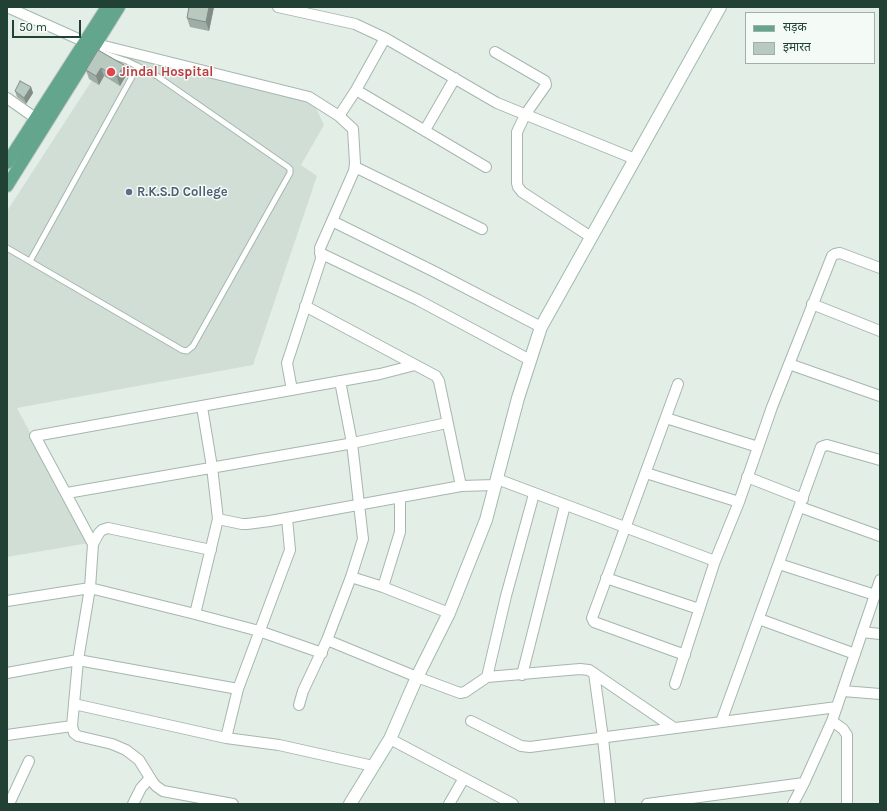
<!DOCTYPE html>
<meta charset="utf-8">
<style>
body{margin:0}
#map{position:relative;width:887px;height:811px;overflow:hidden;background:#e3eee7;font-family:Karla,"Noto Sans Devanagari",sans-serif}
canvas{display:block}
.frame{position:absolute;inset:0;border:8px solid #214134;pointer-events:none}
.legend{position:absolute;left:745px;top:12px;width:130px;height:52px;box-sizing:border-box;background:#f4faf6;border:1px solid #a0b0a8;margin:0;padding:5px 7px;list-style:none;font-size:12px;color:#214134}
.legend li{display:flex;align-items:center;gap:8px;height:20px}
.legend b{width:20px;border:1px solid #a0b0a8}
.scale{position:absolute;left:12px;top:20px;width:69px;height:18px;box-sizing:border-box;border:2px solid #214134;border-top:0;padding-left:5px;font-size:12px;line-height:14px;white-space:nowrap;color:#214134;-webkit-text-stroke:3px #f4faf6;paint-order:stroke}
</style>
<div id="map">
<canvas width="887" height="811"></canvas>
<div class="frame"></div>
<ul class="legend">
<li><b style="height:5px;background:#64a68d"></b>सड़क</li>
<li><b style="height:11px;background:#b8c9c0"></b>इमारत</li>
</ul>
<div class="scale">50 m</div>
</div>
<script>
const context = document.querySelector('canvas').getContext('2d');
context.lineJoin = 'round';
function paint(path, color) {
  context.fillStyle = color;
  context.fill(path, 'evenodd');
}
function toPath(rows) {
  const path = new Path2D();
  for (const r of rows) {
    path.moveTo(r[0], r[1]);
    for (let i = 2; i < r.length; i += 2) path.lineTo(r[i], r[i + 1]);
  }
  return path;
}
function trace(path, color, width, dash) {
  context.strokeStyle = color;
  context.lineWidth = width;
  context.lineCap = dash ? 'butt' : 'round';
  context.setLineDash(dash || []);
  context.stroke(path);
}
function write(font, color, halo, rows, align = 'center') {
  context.font = font + ' Karla,sans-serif';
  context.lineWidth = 3;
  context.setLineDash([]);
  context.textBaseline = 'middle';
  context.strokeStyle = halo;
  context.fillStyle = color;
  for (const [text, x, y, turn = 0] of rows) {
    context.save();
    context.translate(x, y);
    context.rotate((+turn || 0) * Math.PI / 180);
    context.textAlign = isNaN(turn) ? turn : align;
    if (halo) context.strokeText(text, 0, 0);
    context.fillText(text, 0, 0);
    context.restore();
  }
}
paint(toPath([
 [111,51,312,99,324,125,301,165,317,176,253,365,17,408,89,543,7,557,7,211]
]), '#d1ded6');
const lane = toPath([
 [7,248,182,350,187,351,193,346,290,173,290,169,288,167,157,76,127,61,97,51],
 [30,261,138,66]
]);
const street = toPath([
 [7,7,85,42],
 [278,7,355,24,385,38,497,103,635,159],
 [96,44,309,97,339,116,353,129,355,163,354,171,320,248,321,259,287,363,292,390],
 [495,52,545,81,546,85,525,115,517,132,517,183,518,187,522,192,591,237],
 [356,90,486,167],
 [7,98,41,122],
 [339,116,356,90,385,38],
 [425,130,455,78],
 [355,167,482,229],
 [332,221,435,272,541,327],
 [320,253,418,300,530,360],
 [812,304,880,331],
 [305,306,436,376,439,381,461,486],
 [789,364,880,396],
 [678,384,592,618,594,622,685,655],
 [666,418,758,447],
 [646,473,739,502],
 [747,477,803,499],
 [497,479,715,561],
 [67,493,348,444,447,423],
 [800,507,880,536],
 [218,519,242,524,247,524,270,521,461,486,495,485],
 [93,544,35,436,380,374,415,365],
 [211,550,108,528,102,530,99,533,93,544,90,588,78,660,72,726,74,733,78,736,112,744,126,750,139,760,152,781,156,786,163,791,233,804],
 [779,564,875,595],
 [351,577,383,587,449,613],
 [606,578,699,609],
 [383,587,400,532,400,497],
 [7,601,90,588,195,614,259,631,322,653],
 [195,614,218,519,212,467,202,407],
 [759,619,855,654],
 [862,632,880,634],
 [327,640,417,677,460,693,465,692,487,677,580,669,589,670,674,728],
 [7,673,78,660,238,689],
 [594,673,603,738,610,804],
 [522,675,565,505],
 [487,677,506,596,534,494],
 [675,684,715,561,739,502,772,407,832,256,835,254,840,253,880,268],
 [843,691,880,694],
 [74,704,226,738,279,745,373,766],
 [299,705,303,691,327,640,351,577,363,539,352,443,340,381],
 [471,721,521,746,530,747,837,707],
 [832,721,843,729,847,735,847,804],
 [721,722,821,447,827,445,880,460],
 [7,735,72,726],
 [226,738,238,689,290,550,287,518],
 [390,739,513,804],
 [9,804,29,761],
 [133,804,141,788,150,778],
 [449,804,464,778],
 [647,804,804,783],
 [793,804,804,783,832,721,880,580]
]);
const secondary = toPath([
 [350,804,390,739,417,677,449,613,486,520,518,398,541,327,720,7]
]);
const primary = toPath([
 [7,163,107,7],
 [7,186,119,7]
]);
trace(lane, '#a5b7ae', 7);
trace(street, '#a5b7ae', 12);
trace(secondary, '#a0baae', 14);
trace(primary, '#c1cac6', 14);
trace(lane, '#fff', 5);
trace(street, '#fff', 10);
trace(secondary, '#fff', 12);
trace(primary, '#64a68d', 12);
paint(toPath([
 [189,7,214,7,209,31,190,27,187,18],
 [98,50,124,65,127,74,120,86,104,76,99,85,89,79,86,70],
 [31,87,33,93,26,104,17,97,15,91]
]), '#9eada5');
paint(toPath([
 [209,7,214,7,209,31,206,22],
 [124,65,127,74,120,86,117,77],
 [101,68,104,76,99,85,96,76],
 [31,87,33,93,26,104,24,98]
]), '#818d86');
const building = toPath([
 [189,7,209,7,206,22,187,18,189,7],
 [98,50,124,65,117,77,101,68,96,76,86,70,98,50],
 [20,81,31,87,24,98,15,91,20,81]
]);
paint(building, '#b8c9c0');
trace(building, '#818d86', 1);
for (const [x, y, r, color] of [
 [111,72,5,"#e0444e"],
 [129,192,4,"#5c6f8a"]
]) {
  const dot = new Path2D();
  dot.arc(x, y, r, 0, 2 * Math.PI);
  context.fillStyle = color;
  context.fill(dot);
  trace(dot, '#f4faf6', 1.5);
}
write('bold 13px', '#be3a42', '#f4faf6', [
 ["Jindal Hospital",120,72]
], 'left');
write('bold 13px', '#4e5e75', '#f4faf6', [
 ["R.K.S.D College",137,192]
], 'left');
</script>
